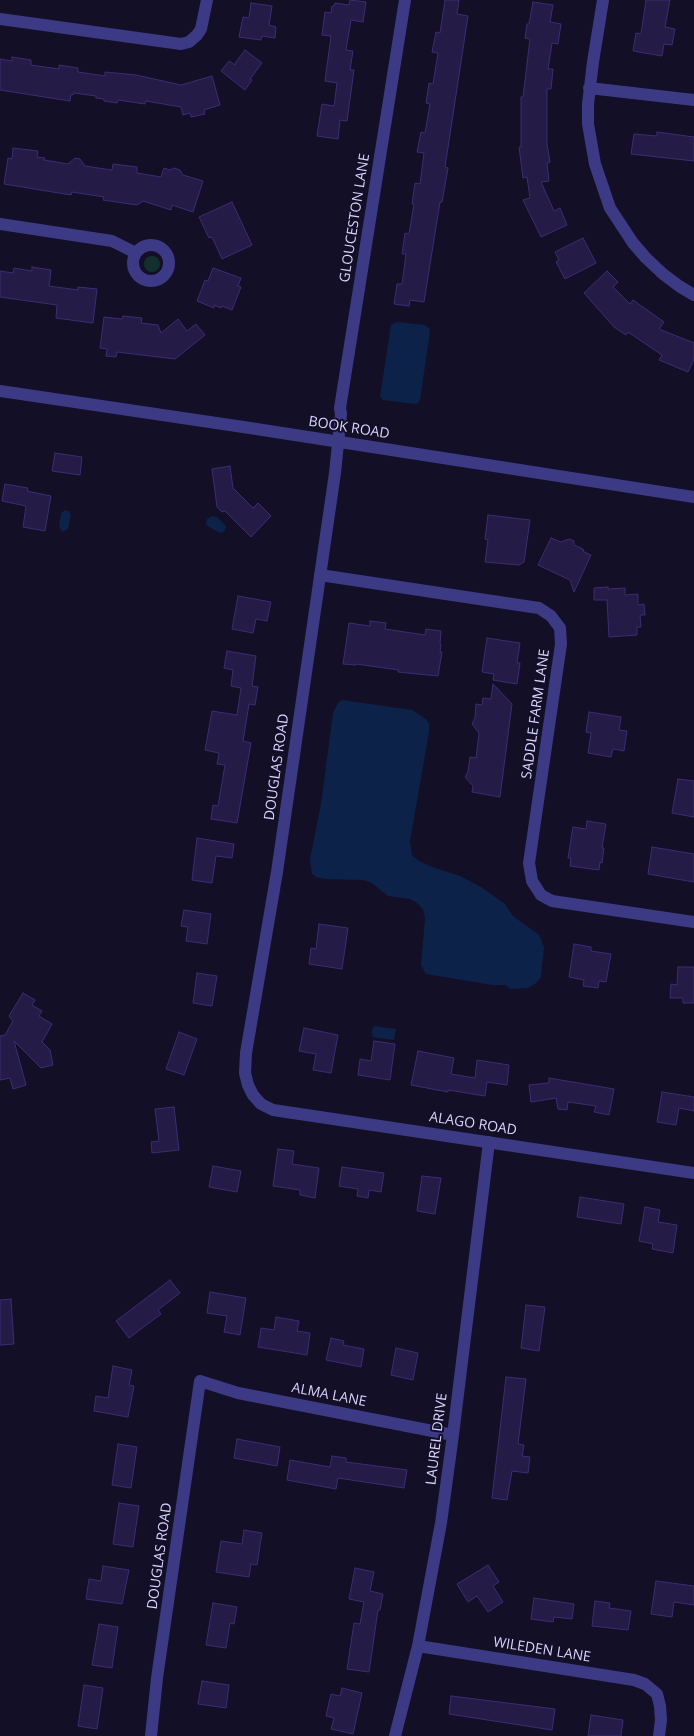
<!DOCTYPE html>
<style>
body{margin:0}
canvas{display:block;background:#130f26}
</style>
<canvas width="694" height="1736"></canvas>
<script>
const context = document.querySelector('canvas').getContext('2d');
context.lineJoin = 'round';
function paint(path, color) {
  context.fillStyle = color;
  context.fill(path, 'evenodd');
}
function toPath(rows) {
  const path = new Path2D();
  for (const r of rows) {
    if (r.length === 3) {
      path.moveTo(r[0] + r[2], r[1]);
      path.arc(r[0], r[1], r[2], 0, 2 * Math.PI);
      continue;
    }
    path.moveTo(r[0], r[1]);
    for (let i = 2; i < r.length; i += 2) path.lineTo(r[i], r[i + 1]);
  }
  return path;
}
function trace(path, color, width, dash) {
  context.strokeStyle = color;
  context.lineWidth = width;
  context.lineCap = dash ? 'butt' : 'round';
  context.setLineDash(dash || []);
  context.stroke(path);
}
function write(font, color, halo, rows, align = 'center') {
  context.font = font + ' "Open Sans",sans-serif';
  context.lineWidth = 4;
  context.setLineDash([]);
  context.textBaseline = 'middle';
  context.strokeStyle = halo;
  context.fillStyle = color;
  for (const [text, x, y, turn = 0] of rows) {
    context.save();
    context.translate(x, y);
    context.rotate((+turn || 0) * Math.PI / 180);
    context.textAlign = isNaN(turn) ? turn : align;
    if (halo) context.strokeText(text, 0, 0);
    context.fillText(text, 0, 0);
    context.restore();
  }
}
paint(toPath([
 [152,264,8]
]), '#12302f');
paint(toPath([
 [397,322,425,325,429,328,430,331,420,400,418,403,415,404,383,400,380,397,391,325],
 [65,510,69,511,71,514,68,529,62,532,59,526,61,513],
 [212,516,217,517,225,525,226,527,224,532,220,533,206,525,207,519],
 [342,700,412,710,426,719,429,724,429,732,410,841,412,855,419,861,435,868,460,876,481,887,505,904,513,916,539,935,544,947,541,977,536,983,528,988,510,989,506,985,492,985,426,974,421,965,425,919,423,909,416,902,410,899,388,896,372,883,363,880,325,879,316,877,312,874,310,859,321,804,333,713,338,703],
 [374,1026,396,1029,394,1040,372,1037,373,1033,371,1033]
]), '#0c2248');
const building = toPath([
 [350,0,366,2,363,22,351,20,346,50,353,51,350,70,354,70,347,121,340,120,338,139,317,136,322,104,334,106,337,83,325,81,331,36,322,35,325,12,331,13,332,6,334,6,335,3,349,5,350,0],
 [445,0,459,0,457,14,468,16,445,167,448,168,442,202,440,202,424,302,410,300,409,306,394,304,397,284,402,284,406,254,402,254,405,233,409,234,414,204,412,204,415,183,420,184,424,153,417,152,421,132,425,133,430,104,426,103,429,83,433,84,438,53,432,52,436,32,440,33,445,0],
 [646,0,670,0,665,27,675,29,672,45,664,44,662,56,633,51,636,33,641,34,646,0],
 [533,2,553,5,550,22,561,24,558,44,552,43,548,69,553,69,551,89,547,89,547,144,550,162,547,163,549,181,541,182,554,211,560,208,567,225,541,237,523,200,530,198,527,177,523,178,519,147,521,147,521,97,523,97,530,39,525,38,527,24,529,24,533,2],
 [251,3,272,6,269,25,276,27,275,38,262,36,261,40,239,37,243,17,249,18,251,3],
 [245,50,262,63,250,79,252,80,245,90,221,71,229,61,235,65,236,62,245,50],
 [12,57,31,60,31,65,59,69,59,65,78,68,78,72,105,76,105,72,136,75,181,85,212,76,220,105,204,110,205,114,191,117,190,113,183,115,181,107,146,101,145,104,118,100,117,103,104,101,104,99,96,98,96,96,74,93,73,95,71,94,70,101,0,90,0,59,12,61,12,57],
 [657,132,694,137,694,161,631,154,634,134,657,136,657,132],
 [13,148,38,151,37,157,45,158,44,160,68,164,75,158,80,159,85,166,112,170,113,164,137,167,137,173,161,177,164,168,170,170,174,168,180,170,183,175,203,181,193,212,172,205,171,210,143,201,137,205,103,200,104,197,72,192,71,195,4,184,8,158,12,159,13,148],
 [232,202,252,245,222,259,212,237,209,238,199,217,232,202],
 [583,238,596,263,565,279,556,262,559,260,555,252,583,238],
 [32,267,51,270,49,286,78,290,78,287,97,289,93,323,56,318,57,305,0,297,0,271,13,273,14,268,32,271,32,267],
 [213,268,241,278,238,286,241,287,232,310,222,306,221,308,214,305,214,308,197,301,205,280,208,281,213,268],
 [607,271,618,282,613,287,630,304,633,300,664,322,659,329,694,343,694,359,688,372,659,360,662,355,628,332,626,335,614,327,584,293,607,271],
 [123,316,142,318,141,323,158,325,161,333,178,319,187,331,196,324,205,335,175,359,117,352,116,357,106,356,107,349,100,348,104,317,122,319,123,316],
 [55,453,82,457,80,475,52,471,55,453],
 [230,466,233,488,253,508,258,503,271,516,251,537,225,511,222,512,217,507,212,469,230,466],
 [5,484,28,488,27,491,51,496,45,531,23,527,26,506,2,501,5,484],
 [488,515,530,520,524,562,519,565,485,562,488,540,485,539,488,515],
 [551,538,561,542,569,539,574,541,574,545,583,549,584,552,591,555,574,592,570,580,538,565,551,538],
 [608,587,608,589,625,588,625,595,638,594,638,605,644,604,645,615,640,615,641,627,637,627,637,635,609,637,607,600,594,600,594,588,608,587],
 [238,596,271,602,267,621,256,619,253,633,232,629,238,596],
 [370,621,386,623,385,629,425,635,426,629,441,631,440,644,441,644,440,652,442,652,438,676,398,672,399,670,356,664,356,665,343,664,349,623,370,626,370,621],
 [487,638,520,643,517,663,520,663,517,684,493,680,494,674,482,672,487,638],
 [227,651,256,656,252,686,258,687,255,705,249,704,243,741,251,743,237,823,211,819,213,805,218,806,225,765,217,764,219,753,205,750,212,711,237,715,241,688,231,686,233,670,224,668,227,651],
 [493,684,512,704,500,797,472,792,473,786,465,777,468,772,470,757,476,758,479,733,472,724,475,718,476,704,482,705,483,698,491,699,493,684],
 [589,712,621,717,619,730,627,731,624,751,613,749,611,757,588,753,591,733,586,732,589,712],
 [678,779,694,781,694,817,672,813,678,779],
 [587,821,606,824,602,848,604,848,602,863,600,862,599,870,570,866,571,858,568,858,573,827,586,829,587,821],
 [197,838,234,844,232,858,216,856,212,883,192,880,197,838],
 [652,847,694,854,694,882,648,874,652,847],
 [184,910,211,914,207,944,186,941,188,927,181,926,184,910],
 [319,924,348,928,342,969,309,964,311,948,316,949,319,924],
 [574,944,591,947,591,951,611,954,606,982,599,981,598,988,583,986,584,980,569,977,574,944],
 [678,967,694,967,694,1003,683,1003,683,998,670,998,671,984,677,985,678,967],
 [197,973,217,976,212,1006,193,1003,197,973],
 [23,993,35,1000,32,1005,42,1011,39,1016,52,1024,42,1042,50,1050,53,1065,41,1068,14,1041,26,1085,13,1089,10,1078,0,1080,0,1036,5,1035,13,1021,9,1016,23,993],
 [304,1028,338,1035,331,1073,313,1070,316,1054,299,1051,304,1028],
 [179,1032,197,1039,184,1075,166,1069,179,1032],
 [374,1041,395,1044,390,1080,358,1075,360,1059,371,1061,374,1041],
 [418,1051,454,1058,451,1074,475,1078,477,1060,509,1065,507,1085,487,1082,485,1096,448,1090,448,1092,411,1085,418,1051],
 [549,1078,614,1089,609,1115,594,1112,596,1106,568,1102,567,1110,558,1109,556,1098,531,1102,529,1085,549,1083,549,1078],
 [662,1092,694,1097,694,1111,679,1108,676,1125,657,1122,662,1092],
 [174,1107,179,1150,152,1153,151,1142,159,1141,155,1109,174,1107],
 [278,1149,294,1151,292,1164,319,1168,315,1198,300,1195,300,1190,273,1186,278,1149],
 [213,1166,241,1171,237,1192,209,1187,213,1166],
 [342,1167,384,1173,381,1192,369,1190,368,1198,357,1196,358,1189,339,1186,342,1167],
 [422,1176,441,1178,435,1214,417,1211,422,1176],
 [580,1197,624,1204,621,1224,577,1217,580,1197],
 [645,1207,660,1210,658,1222,677,1225,673,1253,652,1249,653,1244,639,1241,645,1207],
 [170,1280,180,1293,158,1310,161,1314,129,1338,116,1321,170,1280],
 [210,1292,246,1298,240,1335,224,1332,227,1316,207,1313,210,1292],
 [11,1299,14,1344,0,1345,0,1300,11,1299],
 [526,1305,545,1307,539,1351,521,1348,526,1305],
 [276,1317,299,1321,297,1331,310,1333,307,1355,258,1347,261,1328,274,1330,276,1317],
 [331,1338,344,1341,343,1345,364,1349,361,1367,326,1360,331,1338],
 [396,1348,418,1353,413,1380,391,1375,396,1348],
 [113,1366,132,1370,129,1385,134,1386,128,1417,94,1411,96,1396,108,1398,113,1366],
 [506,1377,526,1379,518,1444,524,1445,522,1456,530,1457,528,1473,512,1471,507,1500,492,1498,506,1377],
 [237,1439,280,1447,277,1466,234,1458,237,1439],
 [118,1444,137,1447,131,1488,112,1485,118,1444],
 [332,1456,346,1458,346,1462,407,1470,404,1488,338,1478,336,1489,287,1480,290,1460,330,1467,332,1456],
 [119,1503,139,1506,133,1547,113,1544,119,1503],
 [244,1530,262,1533,257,1565,251,1564,249,1577,216,1572,221,1541,242,1544,244,1530],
 [488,1565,499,1582,493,1586,503,1602,488,1612,477,1596,468,1602,457,1584,488,1565],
 [103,1566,129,1570,122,1604,86,1599,89,1579,101,1581,103,1566],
 [355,1568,374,1572,370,1591,383,1594,380,1610,378,1610,369,1672,347,1669,354,1623,360,1624,364,1602,349,1599,355,1568],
 [656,1581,694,1586,694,1605,674,1602,672,1617,651,1614,656,1581],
 [534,1598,574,1604,572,1619,554,1617,553,1622,531,1619,534,1598],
 [595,1601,610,1603,609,1608,631,1611,628,1630,592,1626,595,1601],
 [213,1603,237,1607,234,1624,230,1623,226,1648,206,1645,213,1603],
 [99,1624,118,1627,112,1668,92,1665,99,1624],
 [202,1681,229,1685,226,1708,198,1704,202,1681],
 [84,1685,103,1688,97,1729,78,1726,84,1685],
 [342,1688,362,1693,353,1734,331,1729,334,1718,326,1716,331,1694,340,1696,342,1688],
 [451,1696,555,1709,552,1730,449,1714,451,1696],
 [591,1715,623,1720,621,1736,588,1736,591,1715]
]);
paint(building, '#241b47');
trace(building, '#3b2d73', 1);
trace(toPath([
 [405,0,340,408,341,414,335,473,277,872,246,1053,245,1073,248,1085,253,1095,261,1104,273,1110,694,1173],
 [603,0,593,62,588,104,588,124,595,164,610,208,633,243,646,258,663,274,679,286,694,295],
 [0,19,181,44,189,42,197,35,201,29,207,0],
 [589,88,694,100],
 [0,224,112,241,136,253],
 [151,263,18],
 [320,575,532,607,539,608,551,616,560,628,561,644,529,863,532,881,541,895,552,901,694,922],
 [418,1646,634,1680,645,1684,657,1694,660,1706,661,1720,659,1736],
 [151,1736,157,1678,200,1381,238,1393,453,1435],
 [395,1736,418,1646,441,1523,453,1435,489,1142]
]), '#3d3a85', 12);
trace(toPath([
 [0,391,250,428,694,497]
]), '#3d3a85', 12);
write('14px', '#d9d4ff', '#130f26', [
 ["GLOUCESTON LANE",355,218,-81],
 ["BOOK ROAD",349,428,9],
 ["SADDLE FARM LANE",536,714,-82],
 ["DOUGLAS ROAD",277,767,-82],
 ["ALAGO ROAD",473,1124,9],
 ["ALMA LANE",329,1395,11],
 ["LAUREL DRIVE",437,1439,-83],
 ["DOUGLAS ROAD",160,1556,-82],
 ["WILEDEN LANE",542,1650,9]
]);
</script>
